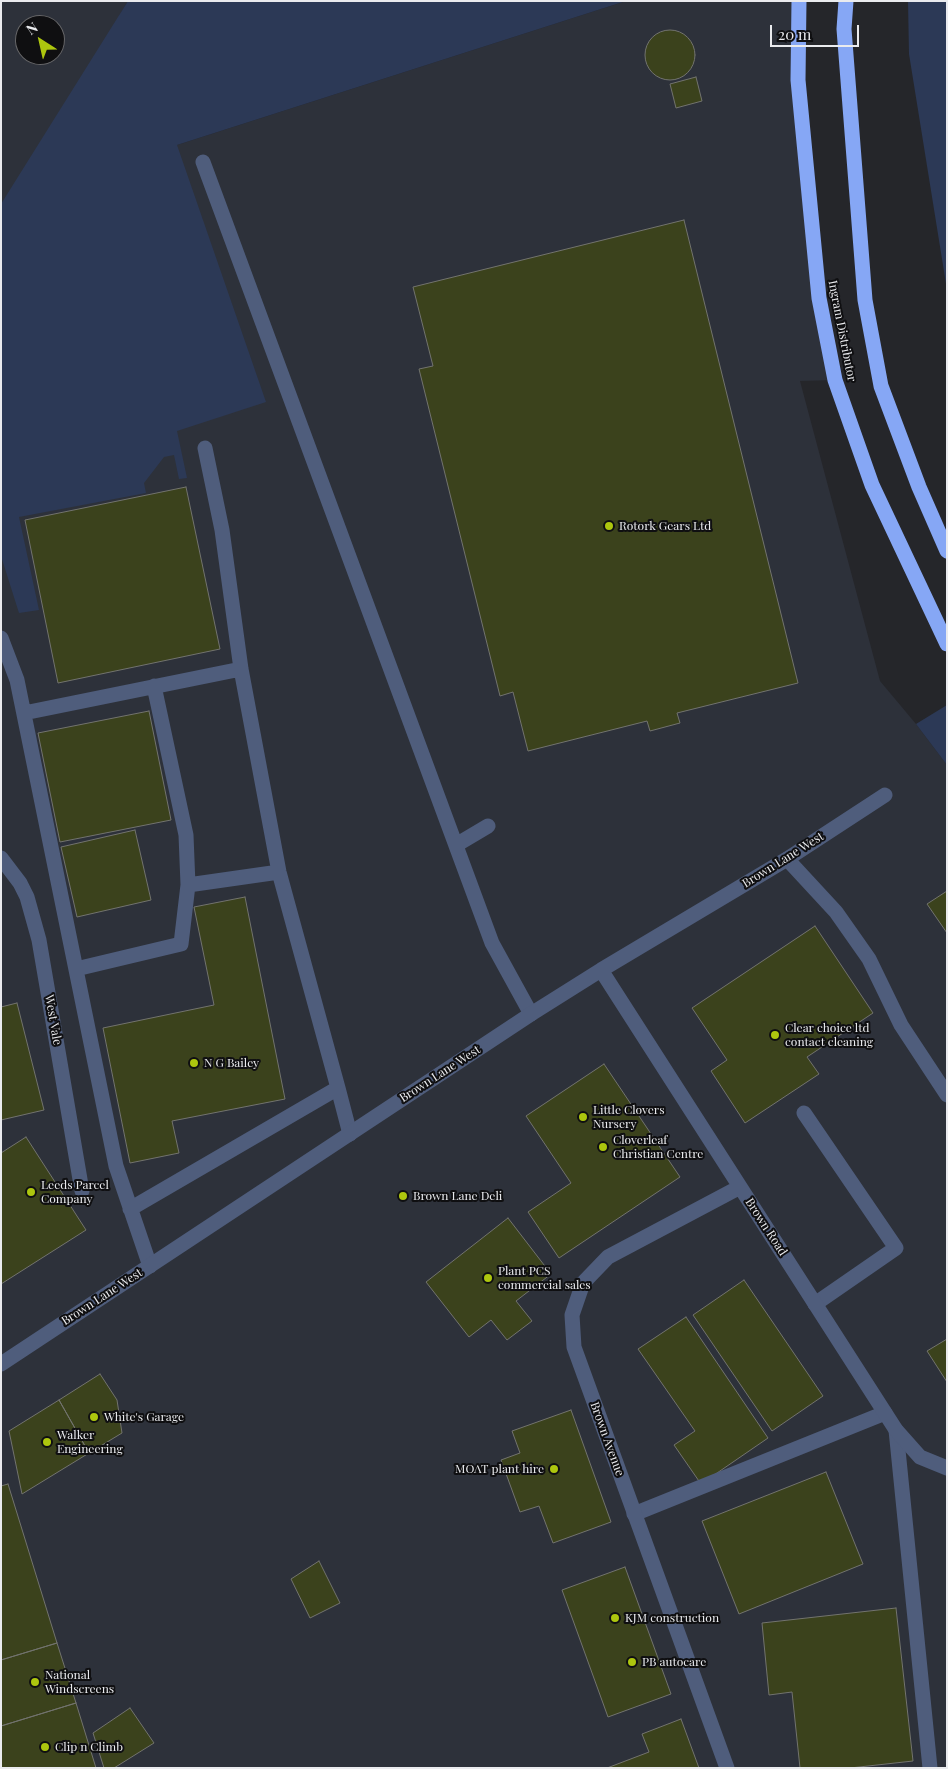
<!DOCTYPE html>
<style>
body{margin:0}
#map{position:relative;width:948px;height:1769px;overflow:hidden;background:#25262a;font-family:"Playfair Display",serif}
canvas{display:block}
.frame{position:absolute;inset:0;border:2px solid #eaebee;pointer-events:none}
.north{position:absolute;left:15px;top:15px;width:50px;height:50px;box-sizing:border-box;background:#0f0f11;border:1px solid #676769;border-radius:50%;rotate:325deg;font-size:14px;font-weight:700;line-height:20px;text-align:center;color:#eaebee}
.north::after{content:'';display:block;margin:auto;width:18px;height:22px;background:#adc60e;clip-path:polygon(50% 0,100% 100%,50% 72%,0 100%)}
.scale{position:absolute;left:770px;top:25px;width:89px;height:22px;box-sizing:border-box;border:2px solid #eaebee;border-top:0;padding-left:6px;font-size:15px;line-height:18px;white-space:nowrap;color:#eaebee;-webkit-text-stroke:4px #0f0f11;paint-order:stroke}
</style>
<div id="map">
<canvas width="948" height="1769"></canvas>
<div class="frame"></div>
<div class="north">N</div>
<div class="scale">20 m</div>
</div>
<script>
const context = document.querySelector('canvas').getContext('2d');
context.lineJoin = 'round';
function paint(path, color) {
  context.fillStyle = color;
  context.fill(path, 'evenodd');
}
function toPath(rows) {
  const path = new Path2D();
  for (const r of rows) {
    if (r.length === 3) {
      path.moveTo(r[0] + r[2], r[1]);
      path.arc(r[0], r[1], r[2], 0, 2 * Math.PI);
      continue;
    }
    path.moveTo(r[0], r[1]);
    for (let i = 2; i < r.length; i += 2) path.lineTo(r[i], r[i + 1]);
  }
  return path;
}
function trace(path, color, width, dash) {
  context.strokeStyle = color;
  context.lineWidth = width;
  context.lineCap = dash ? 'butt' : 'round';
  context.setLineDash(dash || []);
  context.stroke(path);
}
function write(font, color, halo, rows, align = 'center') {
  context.font = font + ' "Playfair Display",serif';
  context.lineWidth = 4;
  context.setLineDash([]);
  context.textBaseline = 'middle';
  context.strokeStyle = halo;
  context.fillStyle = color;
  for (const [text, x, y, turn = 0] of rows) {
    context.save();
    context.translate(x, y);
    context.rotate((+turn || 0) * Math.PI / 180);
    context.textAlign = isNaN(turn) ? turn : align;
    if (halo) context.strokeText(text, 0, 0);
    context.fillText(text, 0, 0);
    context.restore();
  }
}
paint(toPath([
 [1,1,128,1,119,16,177,145,626,1,799,1,798,80,835,380,800,381,880,681,916,724,947,765,947,1768,1,1768],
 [25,25,55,25,55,55,25,55]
]), '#2d313a');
paint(toPath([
 [128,1,626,1,177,145,266,402,177,431,187,478,179,479,174,455,164,457,144,483,146,493,19,517,39,610,19,613,1,556,1,204],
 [908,1,947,1,947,290,909,54],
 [947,705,947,765,916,724]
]), '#2c3956');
const building = toPath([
 [670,55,25],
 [696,77,702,101,676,108,670,84,696,77],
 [684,220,798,683,677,713,680,723,650,731,647,721,528,751,513,692,500,696,419,369,433,366,413,287,684,220],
 [186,487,220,649,58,683,25,520,186,487],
 [149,711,171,820,60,842,38,733,149,711],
 [135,830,151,900,77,917,61,847,135,830],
 [947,891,947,933,927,904,947,891],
 [245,897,285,1099,172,1121,179,1153,130,1163,103,1028,214,1005,194,907,245,897],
 [815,926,873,1013,807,1057,819,1074,745,1123,711,1071,727,1060,692,1008,815,926],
 [17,1003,44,1110,1,1120,1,1007,17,1003],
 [604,1064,680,1177,559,1258,528,1212,571,1183,526,1116,604,1064],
 [26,1137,86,1230,1,1284,1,1153,26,1137],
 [508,1218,551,1274,516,1301,532,1321,507,1340,491,1320,469,1337,426,1282,508,1218],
 [744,1280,823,1396,772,1431,693,1315,744,1280],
 [686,1317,768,1438,701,1484,674,1445,695,1431,638,1349,686,1317],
 [947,1339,947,1382,927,1351,947,1339],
 [100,1374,117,1400,122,1433,89,1453,59,1400,100,1374],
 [59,1400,89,1453,22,1494,9,1431,59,1400],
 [571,1410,611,1522,553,1543,539,1506,520,1512,501,1460,520,1453,512,1431,571,1410],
 [826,1472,863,1564,739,1614,702,1521,826,1472],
 [8,1484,57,1643,1,1660,1,1486,8,1484],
 [319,1561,340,1603,310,1618,291,1579,319,1561],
 [625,1567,671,1694,608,1717,562,1590,625,1567],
 [896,1608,913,1761,850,1768,800,1768,792,1692,769,1695,762,1623,896,1608],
 [57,1643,76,1703,1,1726,1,1660,57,1643],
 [76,1703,96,1768,1,1768,1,1726,76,1703],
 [130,1708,154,1743,114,1768,104,1768,93,1733,130,1708],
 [681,1719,699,1768,607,1768,649,1752,642,1734,681,1719]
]);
paint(building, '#3b421c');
trace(building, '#72736e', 1);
trace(toPath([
 [203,162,492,943,531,1014],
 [205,448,222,530,241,669,279,872,338,1088],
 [1,638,17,680,116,1166,150,1266],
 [24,713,241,669],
 [456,845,488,826],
 [1,858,20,883,27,897,39,940,82,1191],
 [787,859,836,912,869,959,901,1025,947,1095],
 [188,885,279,872],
 [76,969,181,944,188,885,186,835,154,686],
 [804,1113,896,1248,815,1304],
 [130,1209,338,1088,350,1134],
 [896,1430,930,1768],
 [634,1514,885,1413]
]), '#4f5d7c', 15);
trace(toPath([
 [601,970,896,1430,920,1457,947,1468],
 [1,1364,531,1014,601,970,787,859,885,795],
 [727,1768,574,1347,572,1315,583,1283,608,1257,740,1187]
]), '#4f5d7c', 15);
trace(toPath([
 [799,1,798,80,819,298,835,380,872,485,947,644],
 [846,1,844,29,865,300,881,386,919,487,947,551]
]), '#86a7f5', 15);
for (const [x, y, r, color] of [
 [609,526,5,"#adc60e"],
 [775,1035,5,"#adc60e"],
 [194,1063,5,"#adc60e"],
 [583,1117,5,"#adc60e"],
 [603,1147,5,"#adc60e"],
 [31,1192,5,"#adc60e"],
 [403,1196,5,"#adc60e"],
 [488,1278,5,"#adc60e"],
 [94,1417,5,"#adc60e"],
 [47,1442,5,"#adc60e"],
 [554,1469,5,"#adc60e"],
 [615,1618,5,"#adc60e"],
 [632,1662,5,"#adc60e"],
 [35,1682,5,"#adc60e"],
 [45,1747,5,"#adc60e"]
]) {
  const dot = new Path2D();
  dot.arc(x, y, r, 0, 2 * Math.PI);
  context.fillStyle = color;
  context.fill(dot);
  trace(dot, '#0f0f11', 2);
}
write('12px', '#eaebee', '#0f0f11', [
 ["Ingram Distributor",842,331,79],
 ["Brown Lane West",783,860,-32],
 ["West Vale",53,1020,80],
 ["Brown Lane West",440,1074,-33],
 ["Brown Road",766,1227,57],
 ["Brown Lane West",102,1297,-33],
 ["Brown Avenue",607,1439,70]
]);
write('12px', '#eaebee', '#0f0f11', [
 ["Rotork Gears Ltd",619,526],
 ["Clear choice ltd",785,1028],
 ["contact cleaning",785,1042],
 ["N G Bailey",204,1063],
 ["Little Clovers",593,1110],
 ["Nursery",593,1124],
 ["Cloverleaf",613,1140],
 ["Christian Centre",613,1154],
 ["Leeds Parcel",41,1185],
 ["Company",41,1199],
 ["Brown Lane Deli",413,1196],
 ["Plant PCS",498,1271],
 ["commercial sales",498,1285],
 ["White's Garage",104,1417],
 ["Walker",57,1435],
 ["Engineering",57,1449],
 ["MOAT plant hire",544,1469,"right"],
 ["KJM construction",625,1618],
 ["PB autocare",642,1662],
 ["National",45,1675],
 ["Windscreens",45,1689],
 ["Clip n Climb",55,1747]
], 'left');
</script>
